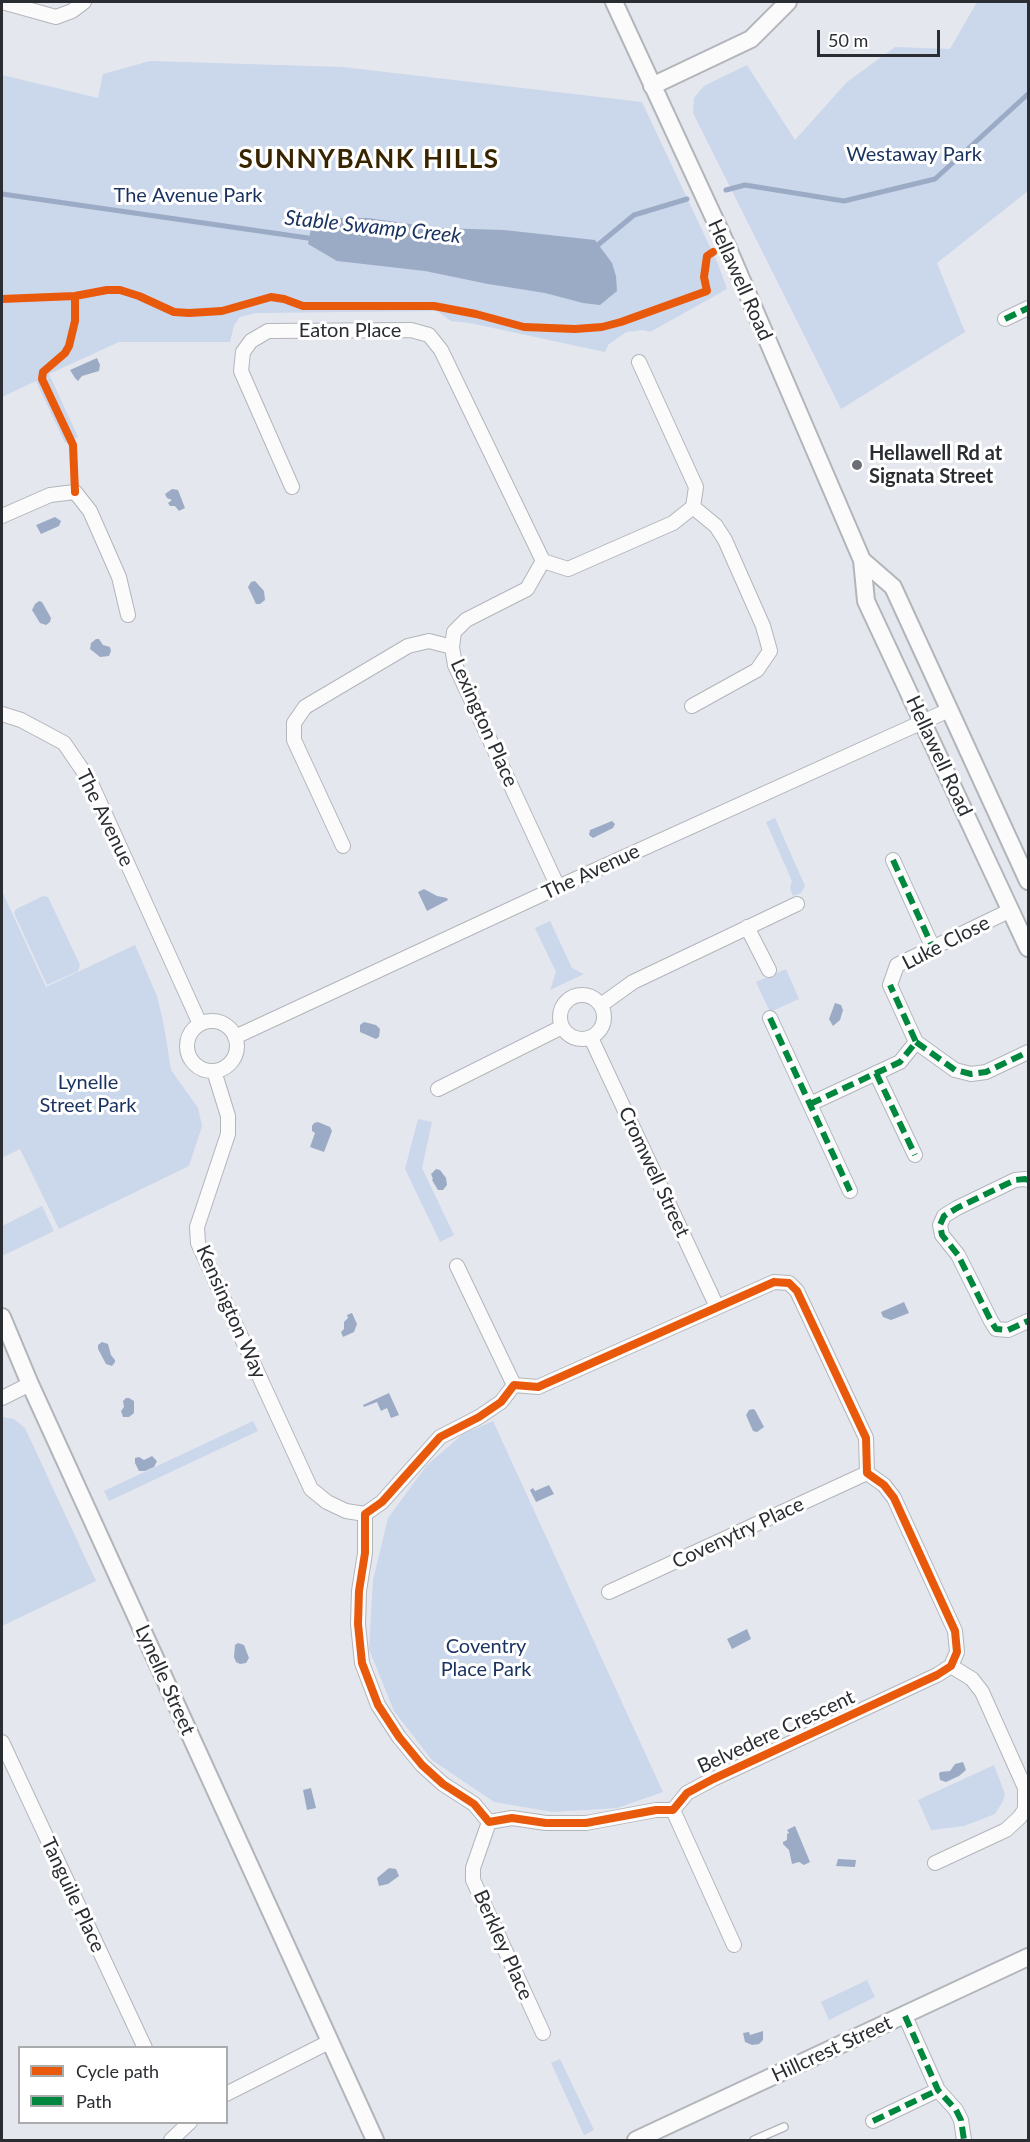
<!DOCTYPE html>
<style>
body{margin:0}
#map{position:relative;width:1030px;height:2142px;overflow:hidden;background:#e4e7ee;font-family:Lato,sans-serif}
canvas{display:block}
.frame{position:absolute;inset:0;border:3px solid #2a2d32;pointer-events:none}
.legend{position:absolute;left:18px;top:2046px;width:210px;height:78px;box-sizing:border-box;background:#fff;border:2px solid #aaabad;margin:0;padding:8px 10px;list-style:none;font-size:18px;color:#2a2d32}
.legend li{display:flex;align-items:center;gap:12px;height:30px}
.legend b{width:30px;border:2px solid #aaabad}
.scale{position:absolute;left:817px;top:30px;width:123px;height:27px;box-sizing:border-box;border:3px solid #2a2d32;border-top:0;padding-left:8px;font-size:18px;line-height:21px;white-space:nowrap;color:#2a2d32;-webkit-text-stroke:4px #fff;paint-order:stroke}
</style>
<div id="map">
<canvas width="1030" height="2142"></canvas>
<div class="frame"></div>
<ul class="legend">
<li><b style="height:8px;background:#e8590c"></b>Cycle path</li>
<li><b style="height:8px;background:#00873e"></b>Path</li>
</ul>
<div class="scale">50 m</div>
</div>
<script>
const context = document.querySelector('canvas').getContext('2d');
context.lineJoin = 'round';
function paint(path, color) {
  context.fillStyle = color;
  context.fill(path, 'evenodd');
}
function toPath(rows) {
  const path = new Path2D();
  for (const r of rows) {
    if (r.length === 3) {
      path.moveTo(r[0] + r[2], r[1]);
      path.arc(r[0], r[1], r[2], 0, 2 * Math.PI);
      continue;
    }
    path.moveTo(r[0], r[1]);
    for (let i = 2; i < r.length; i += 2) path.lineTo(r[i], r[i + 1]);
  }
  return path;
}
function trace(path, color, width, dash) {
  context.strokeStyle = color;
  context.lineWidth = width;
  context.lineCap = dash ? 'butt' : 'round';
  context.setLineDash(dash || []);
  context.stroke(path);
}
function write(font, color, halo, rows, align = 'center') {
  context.font = font + ' Lato,sans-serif';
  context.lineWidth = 6;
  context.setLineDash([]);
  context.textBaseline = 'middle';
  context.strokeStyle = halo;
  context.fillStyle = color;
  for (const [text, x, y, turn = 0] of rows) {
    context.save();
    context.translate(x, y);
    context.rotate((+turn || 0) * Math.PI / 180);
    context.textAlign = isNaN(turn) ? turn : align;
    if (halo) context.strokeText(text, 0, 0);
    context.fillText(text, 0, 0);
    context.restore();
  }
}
paint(toPath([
 [977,2,1028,2,1028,191,937,263,965,332,841,409,693,113,694,98,704,86,747,65,795,140,847,82,895,47,950,49],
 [150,61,343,67,642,102,718,264,727,289,650,332,643,330,626,332,608,345,605,352,470,323,451,321,437,311,256,313,240,317,234,325,230,342,119,342,49,374,78,437,65,443,36,381,2,397,2,75,98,98,103,74],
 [775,818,805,886,801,893,793,896,790,888,792,881,766,822],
 [2,891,46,987,135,945,157,996,164,1026,171,1070,198,1108,202,1126,189,1166,59,1229,20,1149,2,1158],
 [43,896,48,897,80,965,78,971,47,985,14,913,16,909],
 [550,921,572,968,584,974,550,990,556,972,535,928],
 [786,969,799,999,770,1012,756,982],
 [418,1119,432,1122,422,1168,454,1235,440,1242,405,1169],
 [42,1206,54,1231,2,1256,2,1226],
 [2,1417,14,1419,25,1428,96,1581,2,1626],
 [253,1421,258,1431,109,1501,104,1491],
 [493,1421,663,1792,617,1808,553,1812,494,1802,432,1760,394,1711,369,1649,373,1580,388,1518,427,1465,463,1434],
 [994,1765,1005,1794,1003,1801,995,1814,964,1826,931,1830,918,1800],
 [867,1980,875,1997,829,2020,821,2002],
 [560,2059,594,2130,584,2135,551,2063]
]), '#cbd7eb');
paint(toPath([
 [313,218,368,218,438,228,504,230,595,240,612,263,616,276,617,291,600,305,583,303,545,293,488,284,425,271,337,261,308,244],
 [97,358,100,365,99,371,82,376,78,381,75,378,70,370],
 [172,489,178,490,185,508,179,511,175,506,170,506,168,503,172,500,167,498,165,494],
 [55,517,61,521,59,526,41,534,36,525],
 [255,581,264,591,265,600,260,604,256,604,248,587,251,582],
 [39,601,42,602,51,618,50,622,46,625,40,623,32,610,35,604],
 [96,639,99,639,103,645,110,647,111,651,109,656,100,657,90,649,91,643],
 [612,821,615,824,613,828,593,838,589,835,590,830],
 [424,889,437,896,447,898,448,900,427,911,418,892],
 [835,1003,841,1005,843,1010,840,1020,833,1026,829,1019],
 [364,1022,376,1025,380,1029,379,1037,376,1039,360,1032,360,1025],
 [318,1122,330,1127,332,1131,324,1152,310,1147,315,1133,312,1131,312,1126,314,1123],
 [436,1169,440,1170,446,1178,447,1185,443,1190,438,1190,432,1180,433,1179,431,1174],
 [904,1302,909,1313,891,1320,883,1317,881,1312],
 [352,1313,357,1324,354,1332,343,1337,341,1332,344,1329,344,1322,348,1318,347,1315],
 [102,1342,108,1344,111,1355,115,1360,115,1362,112,1366,106,1364,98,1349,98,1345],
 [389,1393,399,1415,391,1418,387,1408,381,1411,377,1402,364,1407,363,1405],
 [129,1398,134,1401,134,1413,129,1417,123,1417,121,1411,124,1407,123,1401,126,1398],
 [753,1409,755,1410,764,1427,757,1432,753,1431,746,1415,749,1410],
 [152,1456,157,1461,154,1467,145,1471,139,1471,135,1463,135,1458,139,1457,144,1460],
 [549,1485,554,1494,536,1502,530,1490,533,1488,535,1491],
 [747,1629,751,1639,732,1649,727,1639],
 [238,1643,244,1645,249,1658,246,1663,240,1664,236,1662,234,1657,235,1645],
 [963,1762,966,1770,959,1776,946,1782,940,1780,939,1774,940,1772,950,1771,955,1764],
 [311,1788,316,1808,307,1810,303,1790],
 [795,1826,810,1862,804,1865,799,1862,792,1864,789,1850,783,1844,783,1842,787,1840,787,1834,789,1833,787,1830],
 [838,1859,856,1860,855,1867,836,1866],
 [389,1868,396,1869,399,1876,388,1884,379,1886,377,1878],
 [763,2031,763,2040,759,2044,752,2045,745,2042,743,2033,749,2032,750,2035]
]), '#9cabc5');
trace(toPath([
 [726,190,745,185,844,201,935,179,1028,94],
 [2,194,315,239],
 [593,249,634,215,687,199]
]), '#9cabc5', 5);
const service = toPath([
 [754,2140,784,2127]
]);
const minor = toPath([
 [2,2,56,17,72,11,84,2],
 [1005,319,1028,308],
 [292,487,241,371,243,352,251,341,268,331,411,330,429,335,441,350,543,561],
 [2,516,50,495,75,492,90,511,119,577,128,615],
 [692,706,757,670,770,651,763,626,725,540,716,526,693,507],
 [2,714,21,720,64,743,90,781,200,1024],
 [343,846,294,740,294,723,305,707,408,646,429,641,452,647],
 [893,860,933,948],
 [558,887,455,665,452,647,454,632,466,620,527,589,543,561,568,569,673,523,693,507,696,487,639,362],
 [747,927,769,970],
 [582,1017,22],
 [601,1005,633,982,797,904],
 [770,1018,850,1191],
 [212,1046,25],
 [235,1037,558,887,949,710],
 [591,1038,717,1307],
 [916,1042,955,1070,971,1074,986,1072,1028,1052],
 [214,1071,228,1116,228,1134,197,1227,198,1243,311,1489,327,1502,346,1511,365,1514],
 [876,1073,915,1155],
 [438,1089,562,1027],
 [810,1104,900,1062,916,1042,890,985,897,965,1011,910],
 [1028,1180,1025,1179,1015,1180,957,1208,944,1216,940,1225,942,1235,958,1255,991,1321,996,1329,1008,1330,1028,1321],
 [457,1266,514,1385],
 [774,1282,789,1283,797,1291,866,1438,867,1473,884,1485,894,1498,955,1631,957,1652,951,1666,937,1675,713,1779,687,1793,673,1810,656,1810,586,1823,546,1823,512,1818,489,1822,474,1804,443,1784,422,1765,399,1737,378,1705,362,1663,358,1624,359,1591,365,1553,365,1514,382,1502,440,1437,479,1417,501,1402,514,1385,538,1387,774,1282],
 [2,1398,30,1384],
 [609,1592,867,1473],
 [2,1742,145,2048],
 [673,1810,734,1945],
 [489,1822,473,1868,473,1880,543,2033],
 [935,1863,1006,1830,1020,1817,1025,1809,1025,1788,982,1692,972,1679,951,1666],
 [905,2016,938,2090,956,2110,961,2120,964,2140],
 [226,2094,329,2042],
 [873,2121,938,2090],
 [171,2140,190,2122]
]);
const tertiary = toPath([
 [614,2,727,246,862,560,866,601,1028,948],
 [652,86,751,39,788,2],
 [862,560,893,587,1028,881],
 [2,1317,30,1384,375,2140],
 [636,2140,1028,1957]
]);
trace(service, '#b2b5ba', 10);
trace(minor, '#b2b5ba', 16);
trace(tertiary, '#b2b5ba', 20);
trace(service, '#fbfbfc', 7);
trace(minor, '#fbfbfc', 14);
trace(tertiary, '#fbfbfc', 16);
trace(toPath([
 [1005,319,1028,308],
 [893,860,933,948],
 [770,1018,850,1191],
 [916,1042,955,1070,971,1074,986,1072,1028,1052],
 [876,1073,915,1155],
 [810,1104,900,1062,916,1042,890,985],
 [1028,1180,1025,1179,1015,1180,957,1208,944,1216,940,1225,942,1235,958,1255,991,1321,996,1329,1008,1330,1028,1321],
 [905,2016,938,2090,956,2110,961,2120,964,2140],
 [873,2121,938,2090]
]), '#00873e', 6, [12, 6]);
trace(toPath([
 [2,299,75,296,107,290,120,290,139,296,174,312,189,313,222,311,271,297,284,299,303,306,434,306,476,314,524,327,575,329,602,327,621,322,707,291,704,277,707,256,713,252],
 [75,492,73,445,42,379,43,372,65,353,69,346,75,321,75,296],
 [774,1282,789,1283,797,1291,866,1438,867,1473,884,1485,894,1498,955,1631,957,1652,951,1666,937,1675,713,1779,687,1793,673,1810,656,1810,586,1823,546,1823,512,1818,489,1822,474,1804,443,1784,422,1765,399,1737,378,1705,362,1663,358,1624,359,1591,365,1553,365,1514,382,1502,440,1437,479,1417,501,1402,514,1385,538,1387,774,1282]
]), '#e8590c', 8);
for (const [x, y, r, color] of [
 [857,465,6,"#6b6e74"]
]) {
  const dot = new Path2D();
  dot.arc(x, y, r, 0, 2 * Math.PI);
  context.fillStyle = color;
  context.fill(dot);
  trace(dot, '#fff', 2);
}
write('20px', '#19325f', '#fff', [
 ["Westaway Park",914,155],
 ["The Avenue Park",188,196],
 ["Lynelle",88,1083],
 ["Street Park",88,1106],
 ["Coventry",486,1647],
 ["Place Park",486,1670]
]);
write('20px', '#2a2d32', '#fff', [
 ["Hellawell Road",740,280,66],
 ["Eaton Place",350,331],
 ["Lexington Place",484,723,66],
 ["Hellawell Road",939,756,65],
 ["The Avenue",105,818,64],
 ["The Avenue",591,872,-25],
 ["Luke Close",946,943,-27],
 ["Cromwell Street",654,1172,65],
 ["Kensington Way",231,1312,66],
 ["Covenytry Place",738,1533,-25],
 ["Lynelle Street",165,1680,66],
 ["Belvedere Crescent",776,1732,-25],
 ["Tanguile Place",73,1895,65],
 ["Berkley Place",503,1945,66],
 ["Hillcrest Street",832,2049,-25]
]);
write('bold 20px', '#2a2d32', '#fff', [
 ["Hellawell Rd at",869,454],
 ["Signata Street",869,477]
], 'left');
write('italic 21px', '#19325f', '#fff', [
 ["Stable Swamp Creek",373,227,6]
]);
context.letterSpacing = '1.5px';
write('bold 26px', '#382500', '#fff', [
 ["SUNNYBANK HILLS",369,160]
]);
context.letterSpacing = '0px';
</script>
